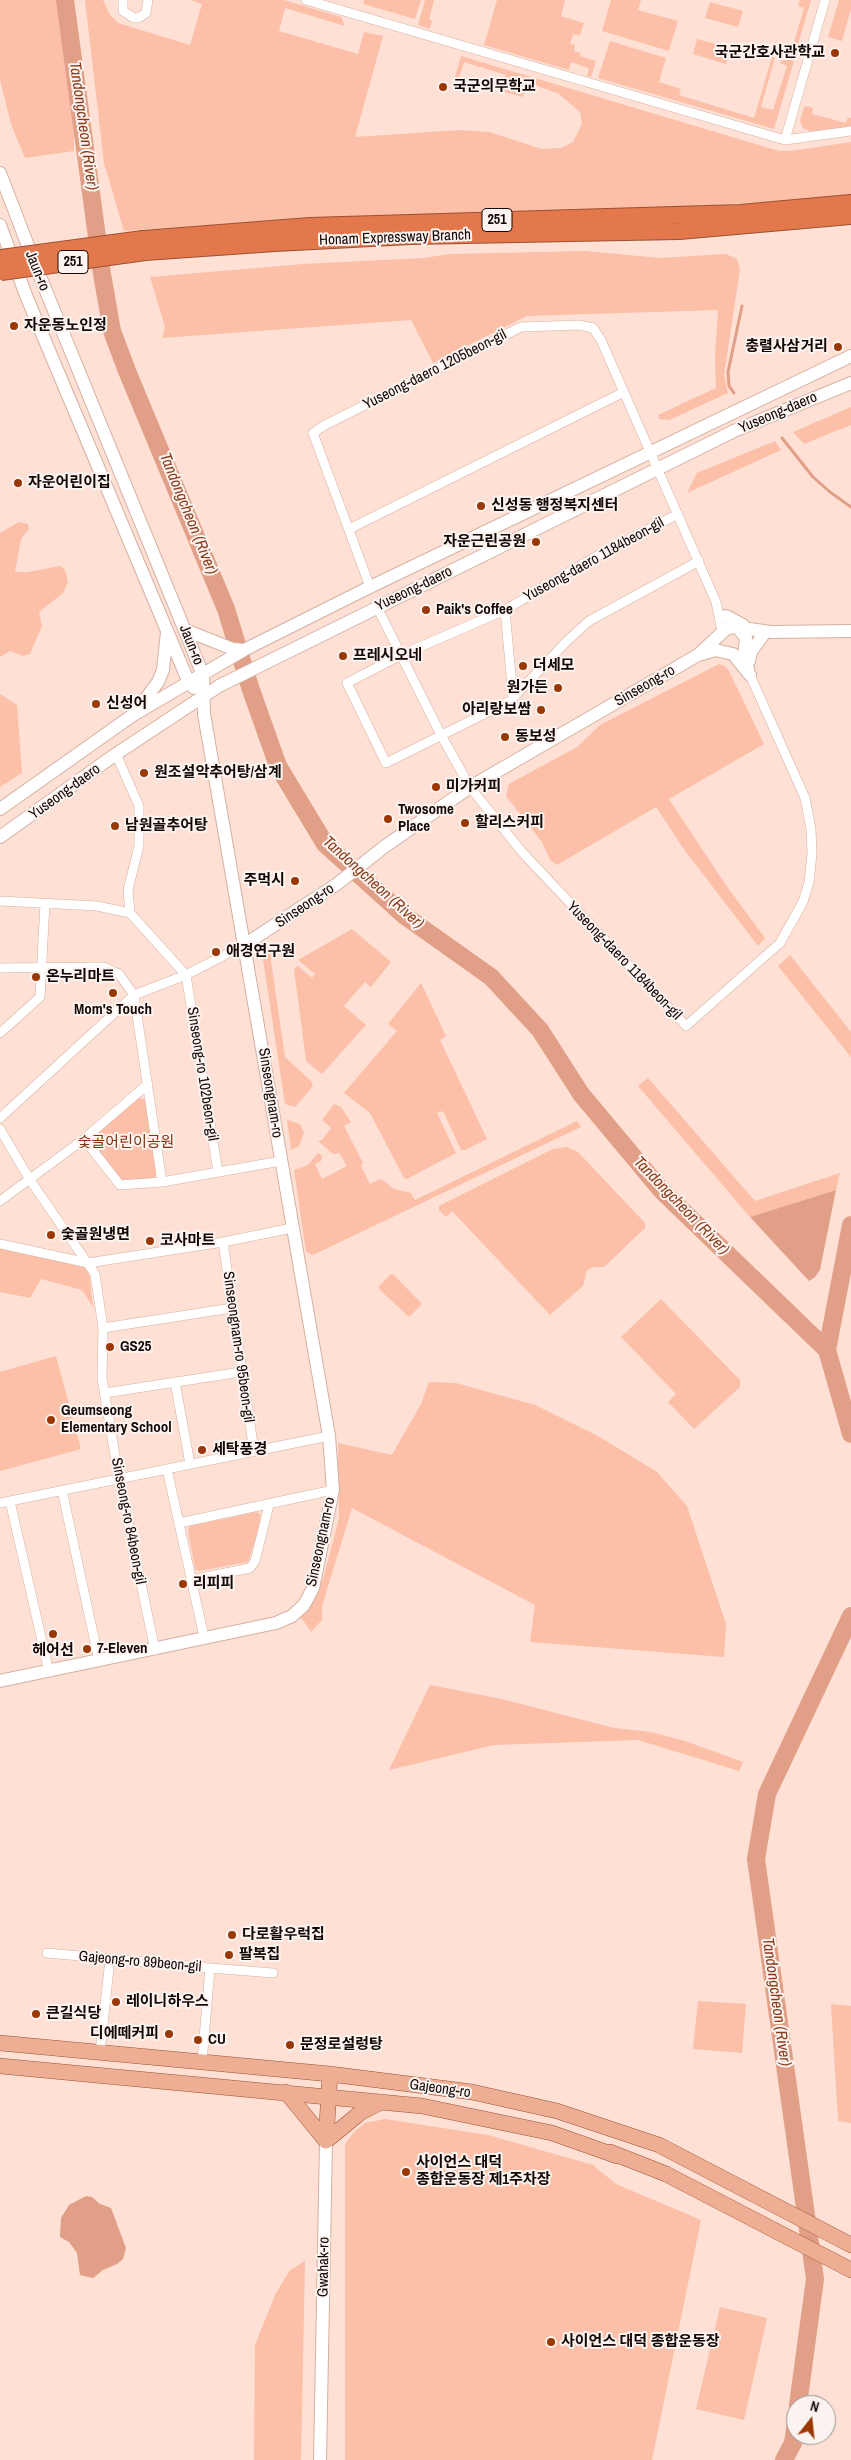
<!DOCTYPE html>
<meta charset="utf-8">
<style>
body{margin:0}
#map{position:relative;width:851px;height:2460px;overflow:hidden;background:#ffe0d4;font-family:"Archivo Narrow",sans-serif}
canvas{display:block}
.north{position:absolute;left:786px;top:2395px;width:50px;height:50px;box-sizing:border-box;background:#faf3f0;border:1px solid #9e9592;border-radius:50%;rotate:16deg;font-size:14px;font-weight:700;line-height:20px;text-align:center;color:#140805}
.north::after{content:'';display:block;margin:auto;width:18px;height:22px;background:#9b3700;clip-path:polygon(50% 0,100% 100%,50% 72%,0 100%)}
</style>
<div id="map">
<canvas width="851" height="2460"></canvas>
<div class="north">N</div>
</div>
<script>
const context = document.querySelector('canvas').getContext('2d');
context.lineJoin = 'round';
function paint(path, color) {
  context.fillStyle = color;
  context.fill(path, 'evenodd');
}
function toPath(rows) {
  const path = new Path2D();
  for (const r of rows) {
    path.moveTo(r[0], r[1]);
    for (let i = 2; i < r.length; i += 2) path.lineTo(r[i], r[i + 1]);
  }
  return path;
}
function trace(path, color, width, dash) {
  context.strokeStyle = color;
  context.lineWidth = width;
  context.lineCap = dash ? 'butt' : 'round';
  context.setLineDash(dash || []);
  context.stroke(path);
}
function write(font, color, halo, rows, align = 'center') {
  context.font = font + ' "Archivo Narrow","Noto Sans KR",sans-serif';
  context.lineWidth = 4;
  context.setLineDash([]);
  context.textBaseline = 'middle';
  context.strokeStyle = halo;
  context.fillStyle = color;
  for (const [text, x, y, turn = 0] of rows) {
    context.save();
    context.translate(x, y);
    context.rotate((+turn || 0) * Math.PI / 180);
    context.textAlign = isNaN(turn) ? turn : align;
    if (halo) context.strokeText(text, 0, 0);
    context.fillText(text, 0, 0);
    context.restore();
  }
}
paint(toPath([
 [0,0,57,0,74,107,74,151,25,158,11,124,0,80],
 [85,0,103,0,110,15,118,23,190,45,202,4,190,0,284,0,341,17,345,26,285,8,279,31,358,54,364,32,383,36,355,137,460,130,489,132,542,149,561,148,573,142,582,124,580,112,559,94,528,82,523,97,501,91,506,75,464,62,459,78,455,77,461,56,779,151,791,151,851,142,851,194,799,200,678,207,308,218,124,231,104,163],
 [364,0,421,0,415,19,363,4],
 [425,0,434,0,429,20,432,21,430,29,418,25],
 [497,0,565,0,561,16,584,23,580,35,573,34,570,44,575,45,574,51,581,53,580,56,596,61,591,77,587,76,589,68,571,62,569,70,484,45],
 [611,0,641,0,638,10,678,21,669,51,602,31],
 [800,0,811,0,796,51,789,49,786,44,793,46,804,8,798,6],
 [839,0,851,0,851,9,842,41,828,37],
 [710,2,743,11,738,27,705,18],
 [697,39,731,48,726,64,693,54],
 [610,41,666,58,659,82,681,89,679,95,754,118,772,57,775,57,761,107,773,110,787,66,780,63,781,61,787,59,794,61,774,129,598,78],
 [808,106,813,108,812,114,846,123,848,117,851,118,851,126,812,132,803,128,800,121,804,107],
 [585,251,660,258,726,254,737,259,740,269,724,375,728,393,669,420,659,419,658,415,716,388,715,356,718,310,527,316,433,363,411,320,162,338,165,327,150,277,303,264,424,258,449,254],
 [851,407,851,425,804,444,793,432],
 [775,441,781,450,687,493,697,473],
 [19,522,28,524,29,529,21,539,15,572,28,572,60,566,65,570,68,582,63,593,39,612,42,626,30,654,22,656,10,651,0,657,0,533],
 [719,664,725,666,729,671,764,744,669,799,725,884,765,938,758,946,683,848,656,807,557,865,550,860,542,842,506,796,509,784,577,747,600,725],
 [0,694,17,705,22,773,0,787],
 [352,929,391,962,371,987,365,982,344,1006,366,1025,322,1074,306,1061,294,969,298,966,312,978,315,974,298,960],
 [265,944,272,948,271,961,285,1057,311,1081,313,1086,295,1107,285,1104,262,953],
 [790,955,851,1032,851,1057,778,966],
 [421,983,446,1036,440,1040,487,1139,465,1150,461,1150,443,1111,437,1113,456,1153,407,1179,404,1178,370,1113,344,1093,397,1031,388,1024],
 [648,1078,755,1201,840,1173,836,1190,750,1217,638,1086],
 [138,1097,146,1100,157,1173,153,1179,122,1180,94,1146,94,1135],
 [334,1104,341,1107,351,1122,344,1126,363,1163,361,1166,370,1184,381,1179,394,1189,411,1193,415,1200,577,1121,581,1127,313,1255,306,1252,294,1170,308,1165,318,1153,322,1156,321,1161,315,1164,322,1179,347,1166,339,1153,333,1154,318,1141,322,1140,331,1128,322,1120],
 [287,1120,300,1124,304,1133,299,1146,291,1150],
 [567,1147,578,1152,645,1223,645,1228,604,1267,594,1267,587,1270,583,1286,550,1315,452,1211,446,1217,439,1210,439,1206,553,1149],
 [0,1248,85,1267,89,1272,93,1307,82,1290,41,1279,30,1298,0,1292],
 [391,1274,394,1275,422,1304,409,1317,379,1289,379,1286],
 [661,1299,740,1380,740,1387,694,1429,668,1402,676,1394,621,1337],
 [56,1356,81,1449,0,1471,0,1372],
 [429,1382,456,1383,535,1405,598,1436,657,1472,687,1506,726,1624,724,1657,530,1642,535,1605,352,1508,322,1606,322,1620,311,1632,300,1616,313,1602,323,1579,339,1518,338,1443,392,1455,421,1404],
 [256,1512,260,1514,260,1526,248,1562,199,1571,195,1569,188,1531,190,1526],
 [430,1685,502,1699,614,1728,651,1732,685,1741,743,1762,739,1771,638,1740,494,1745,389,1770],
 [698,2001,746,2004,742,2053,693,2049],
 [831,2004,851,2006,851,2123,838,2121],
 [385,2119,488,2135,593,2165,616,2184,701,2220,652,2460,345,2460,345,2144,354,2132,365,2123],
 [305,2261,301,2460,254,2460,255,2345,275,2295,290,2270],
 [720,2307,767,2318,744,2420,696,2409]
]), '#fcbfa8');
paint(toPath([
 [836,1190,820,1270,815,1277,809,1281,750,1217],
 [86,2196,92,2197,100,2204,111,2208,126,2248,123,2259,117,2264,103,2270,93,2278,80,2275,77,2253,69,2242,60,2237,61,2218,69,2205]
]), '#e09f86');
trace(toPath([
 [734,393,729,386,728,372,742,306],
 [782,438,813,477,830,492,851,507]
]), '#e09f86', 3);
trace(toPath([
 [65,0,102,274,112,331,127,371,226,609,250,687,278,766,325,844,405,916,491,977,540,1030,581,1094,662,1191,827,1350,851,1434],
 [827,1350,851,1225],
 [798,2405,815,2279,756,1859,767,1794,851,1616],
 [784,2460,793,2443,796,2422]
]), '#e09f86', 18);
const street = toPath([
 [123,0,123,11,134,18,138,18,146,13,148,0],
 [306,0,785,140,825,0],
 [785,140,851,131],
 [678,514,593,558,505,610,401,655,347,683,386,763,510,701,568,640,589,621,699,561],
 [349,529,624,392],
 [370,587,313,433,325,425,521,327,579,325,593,328,601,340,716,602,722,631],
 [377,607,441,735,470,787,522,852,686,1026,780,943,803,902,809,882,812,854,811,829,805,798,750,675],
 [505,610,513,697],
 [116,754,139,806,139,846,128,890,130,913],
 [0,901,97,906,130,913,186,975,218,1172],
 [0,968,104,967,119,974,134,995,162,1182],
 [0,1033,40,997,45,903],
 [0,1118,134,995,186,975,244,945],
 [0,1129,30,1180,95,1274,103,1328,102,1378,119,1479,155,1650],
 [84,1139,120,1185,162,1182,281,1161],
 [0,1201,84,1139,148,1084],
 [223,1242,254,1451],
 [0,1244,88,1263,223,1242,292,1228],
 [103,1328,232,1308],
 [175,1382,190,1464],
 [105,1393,241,1372],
 [167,1469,204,1637],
 [62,1490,99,1661],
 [10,1501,49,1672],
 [0,1503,329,1436],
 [179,1523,333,1490],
 [191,1580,250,1568,255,1561,269,1505],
 [47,1953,210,1968,202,2062],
 [210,1968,273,1973],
 [100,2052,110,1959]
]);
const secondary = toPath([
 [0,173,35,264,203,675,204,714,329,1436,333,1490,313,1588,304,1605,292,1616,276,1623,0,1681],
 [0,225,27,298,189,683,194,688],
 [726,616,743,625],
 [738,628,746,638,744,655,748,669],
 [185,630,233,649,244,650],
 [702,654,715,650,733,654,750,675],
 [749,661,751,652,763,635],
 [138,709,158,682,163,670,167,632],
 [0,809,133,715,244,650,370,587,851,356],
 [0,837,116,754,219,686,734,431,851,383],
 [244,945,337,884,384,847,470,787,698,655,726,629,734,627,771,632,851,631],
 [320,2460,326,2141]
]);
const primary = toPath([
 [0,2043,330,2074,472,2092,557,2111,659,2145,851,2245],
 [0,2066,422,2106,552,2133,617,2156,610,2152,666,2174,851,2270],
 [286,2092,326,2141],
 [326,2141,360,2113,381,2102],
 [326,2141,330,2074]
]);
const highway = toPath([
 [143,239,310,226,740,213,851,203],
 [145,252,275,243,410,236,679,231,851,216]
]);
trace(street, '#d5b0a2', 10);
trace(secondary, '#d5b0a2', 14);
trace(primary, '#9b5133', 16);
trace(highway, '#9b5133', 18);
trace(street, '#fff', 9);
trace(secondary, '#fff', 12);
trace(primary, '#eeae94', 15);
trace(highway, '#e3784c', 16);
const highwayBridge = toPath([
 [0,258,143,239],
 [1,272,145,252]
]);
trace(highwayBridge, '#9b5133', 18, []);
trace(highwayBridge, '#e3784c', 16);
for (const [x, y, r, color] of [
 [835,53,5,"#9b3700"],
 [443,87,5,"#9b3700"],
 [14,326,5,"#9b3700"],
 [838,347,5,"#9b3700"],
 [18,483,5,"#9b3700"],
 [481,506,5,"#9b3700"],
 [536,542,5,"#9b3700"],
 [426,610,5,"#9b3700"],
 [343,656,5,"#9b3700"],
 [523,666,5,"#9b3700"],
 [558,688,5,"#9b3700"],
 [96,704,5,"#9b3700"],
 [541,710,5,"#9b3700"],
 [505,737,5,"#9b3700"],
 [144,773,5,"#9b3700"],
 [436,787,5,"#9b3700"],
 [388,819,5,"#9b3700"],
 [465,823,5,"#9b3700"],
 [115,826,5,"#9b3700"],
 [295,881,5,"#9b3700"],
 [216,952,5,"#9b3700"],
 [36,977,5,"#9b3700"],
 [113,993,5,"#9b3700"],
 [51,1235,5,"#9b3700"],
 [150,1241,5,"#9b3700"],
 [110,1347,5,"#9b3700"],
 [51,1420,5,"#9b3700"],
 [202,1450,5,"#9b3700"],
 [183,1584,5,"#9b3700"],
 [53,1634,5,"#9b3700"],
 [87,1649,5,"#9b3700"],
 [232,1935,5,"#9b3700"],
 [229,1955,5,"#9b3700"],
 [116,2002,5,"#9b3700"],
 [36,2014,5,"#9b3700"],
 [169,2034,5,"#9b3700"],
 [198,2040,5,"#9b3700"],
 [290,2045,5,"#9b3700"],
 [406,2172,5,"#9b3700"],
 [551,2342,5,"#9b3700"]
]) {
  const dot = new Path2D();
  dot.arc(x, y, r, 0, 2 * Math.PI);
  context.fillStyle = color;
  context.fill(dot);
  trace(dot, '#faf3f0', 2);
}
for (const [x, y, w] of [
 [497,220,30],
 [73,262,30]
]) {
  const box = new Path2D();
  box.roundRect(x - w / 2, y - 11.5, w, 23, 4);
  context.fillStyle = '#faf3f0';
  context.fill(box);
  trace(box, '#140805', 1);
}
write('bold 14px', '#140805', null, [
 ["251",497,220],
 ["251",73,262]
]);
write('bold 15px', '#140805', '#faf3f0', [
 ["국군간호사관학교",825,53,"right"],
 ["국군의무학교",453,87],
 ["자운동노인정",24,326],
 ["충렬사삼거리",828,347,"right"],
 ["자운어린이집",28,483],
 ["신성동 행정복지센터",491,506],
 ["자운근린공원",526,542,"right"],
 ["Paik's Coffee",436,610],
 ["프레시오네",353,656],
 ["더세모",533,666],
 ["원가든",548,688,"right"],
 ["신성어",106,704],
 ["아리랑보쌈",531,710,"right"],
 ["동보성",515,737],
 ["원조설악추어탕/삼계",154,773],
 ["미가커피",446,787],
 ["Twosome",398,810],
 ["Place",398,827],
 ["할리스커피",475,823],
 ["남원골추어탕",125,826],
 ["주먹시",285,881,"right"],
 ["애경연구원",226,952],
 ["온누리마트",46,977],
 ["Mom's Touch",113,1010,"center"],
 ["숯골원냉면",61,1235],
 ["코사마트",160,1241],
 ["GS25",120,1347],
 ["Geumseong",61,1411],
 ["Elementary School",61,1428],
 ["세탁풍경",212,1450],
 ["리피피",193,1584],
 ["7-Eleven",97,1649],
 ["헤어선",53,1651,"center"],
 ["다로활우럭집",242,1935],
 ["팔복집",239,1955],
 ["레이니하우스",126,2002],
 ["큰길식당",46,2014],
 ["디에떼커피",159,2034,"right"],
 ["CU",208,2040],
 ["문정로설렁탕",300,2045],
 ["사이언스 대덕",416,2163],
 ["종합운동장 제1주차장",416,2180],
 ["사이언스 대덕 종합운동장",561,2342]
], 'left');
write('15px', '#140805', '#faf3f0', [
 ["Honam Expressway Branch",395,238,-2],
 ["Jaun-ro",37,271,68],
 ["Yuseong-daero 1205beon-gil",435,370,-27],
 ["Yuseong-daero",778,413,-23],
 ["Yuseong-daero 1184beon-gil",594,560,-29],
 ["Yuseong-daero",414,589,-26],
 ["Jaun-ro",191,645,68],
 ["Sinseong-ro",645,686,-30],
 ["Yuseong-daero",65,792,-36],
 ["Sinseong-ro",305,906,-34],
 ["Yuseong-daero 1184beon-gil",624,961,46],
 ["Sinseong-ro 102beon-gil",202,1074,81],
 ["Sinseongnam-ro",270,1093,81],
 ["Sinseongnam-ro 95beon-gil",238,1347,82],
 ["Sinseong-ro 84beon-gil",128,1521,79],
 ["Sinseongnam-ro",321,1542,-78],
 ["Gajeong-ro 89beon-gil",140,1962,5],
 ["Gajeong-ro",440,2089,8],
 ["Gwahak-ro",324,2267,-89]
]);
write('15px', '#813310', '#faf3f0', [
 ["숯골어린이공원",126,1143]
]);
write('italic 16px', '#8b3d1b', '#faf3f0', [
 ["Tandongcheon (River)",83,126,82],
 ["Tandongcheon (River)",188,514,68],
 ["Tandongcheon (River)",373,883,42],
 ["Tandongcheon (River)",681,1206,46],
 ["Tandongcheon (River)",776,2002,82]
]);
</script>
